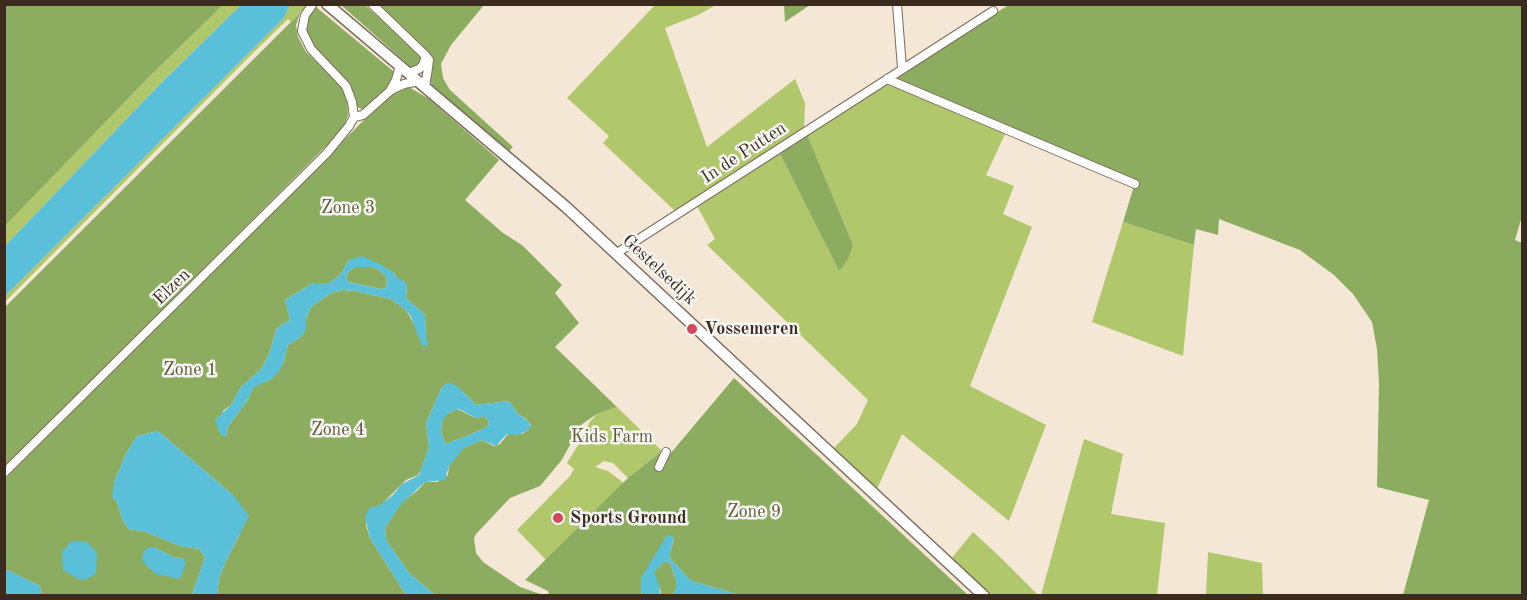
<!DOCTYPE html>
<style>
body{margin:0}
#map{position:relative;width:1527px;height:600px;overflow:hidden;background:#f5e7d6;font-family:"Old Standard TT",serif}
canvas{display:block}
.frame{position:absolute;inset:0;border:6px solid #3b2a1e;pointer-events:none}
</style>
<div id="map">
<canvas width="1527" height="600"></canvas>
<div class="frame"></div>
</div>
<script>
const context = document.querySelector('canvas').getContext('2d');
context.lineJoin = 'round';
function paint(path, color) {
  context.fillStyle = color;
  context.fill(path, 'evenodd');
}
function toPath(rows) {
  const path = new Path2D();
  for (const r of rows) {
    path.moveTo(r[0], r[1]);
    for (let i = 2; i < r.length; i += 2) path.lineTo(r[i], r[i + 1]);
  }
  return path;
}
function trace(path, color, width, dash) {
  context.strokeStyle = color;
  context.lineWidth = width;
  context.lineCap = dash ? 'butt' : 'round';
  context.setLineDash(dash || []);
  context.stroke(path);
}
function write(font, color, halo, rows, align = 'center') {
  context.font = font + ' "Old Standard TT",serif';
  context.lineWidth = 5;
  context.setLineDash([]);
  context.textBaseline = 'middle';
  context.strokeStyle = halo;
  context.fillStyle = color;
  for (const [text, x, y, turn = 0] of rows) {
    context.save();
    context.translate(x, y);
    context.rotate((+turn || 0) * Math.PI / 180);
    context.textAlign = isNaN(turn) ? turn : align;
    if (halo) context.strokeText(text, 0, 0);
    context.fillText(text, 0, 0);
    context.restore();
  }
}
paint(toPath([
 [223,5,241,5,160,84,5,246,5,226,150,76],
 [290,5,308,5,291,22,288,19,254,52,5,302,5,296,283,19],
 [655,5,716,5,698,15,665,28,707,147,795,79,805,103,804,129,676,212,603,143,609,136,567,98],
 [885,83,892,84,1006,132,986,175,1014,186,1003,214,1032,227,970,386,1046,425,1009,521,902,434,877,489,834,448,857,424,868,400,707,245,715,239,696,204,779,152,839,271,853,245,807,134],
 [1123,222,1194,245,1183,356,1092,322],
 [617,407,662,451,628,478,613,463,604,461,595,467,608,471,624,483,546,560,517,530,570,476,574,469,567,463,584,435,589,423,597,414],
 [1084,439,1123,454,1111,514,1165,523,1157,595,1041,595],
 [973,532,999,556,1038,595,990,595,951,559],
 [1208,552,1262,563,1263,595,1206,595]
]), '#b0c76c');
paint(toPath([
 [5,4,223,5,150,76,5,226],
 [341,5,365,5,419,53,421,62,417,66,411,67],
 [376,5,484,5,451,45,441,64,443,78,450,90,513,147,509,151,432,86,430,78,432,58,429,53],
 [784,5,784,4,810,5,785,22],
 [1009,5,1522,5,1522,216,1515,240,1522,243,1522,595,1403,595,1429,500,1377,487,1379,384,1377,349,1372,322,1353,294,1334,275,1300,250,1219,219,1218,235,1196,229,1194,245,1123,222,1134,186,893,79,953,38],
 [316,7,393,71,393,77,390,84,366,109,361,109,356,106,352,89,347,81,315,49,307,38,307,18],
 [300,13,296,25,298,37,306,52,342,87,347,99,348,115,343,129,5,468,5,307],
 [409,87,429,99,499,160,465,200,503,233,522,245,562,285,555,293,579,323,555,347,617,407,597,414,582,424,561,461,540,486,510,498,476,534,474,538,476,553,483,562,520,587,543,595,435,595,409,573,386,540,385,528,401,503,418,490,425,482,437,482,448,475,449,466,461,449,482,440,494,446,500,444,508,434,522,434,528,430,531,425,526,419,518,414,509,401,476,405,463,392,449,383,442,387,426,423,429,447,421,470,418,475,406,480,382,504,376,508,371,508,367,519,366,525,370,538,406,595,217,595,219,579,225,563,240,534,234,496,158,431,137,436,127,452,114,482,117,502,123,521,129,529,146,532,180,546,199,549,205,557,192,595,41,595,40,586,5,569,5,479,372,112,391,94],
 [349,260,394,273,395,276,407,286,406,298,425,315,426,334,415,326,406,310,391,299,355,291,343,290,331,293,311,307,306,318,306,329,302,336,288,345,283,364,270,380,254,386,248,399,228,427,226,437,223,411,232,404,240,388,261,369,269,354,277,328,290,320,285,300,313,283,329,283,340,275],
 [156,548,173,557,184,559,153,570,148,567],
 [807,134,853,245,848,259,839,271,779,152],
 [355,267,372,267,379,270,387,278,386,288,381,289,348,282,346,278,348,272],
 [734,378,968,595,740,595,691,581,669,557,674,538,641,578,641,592,643,595,549,595,548,591,525,580,628,478,662,451,670,454],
 [457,409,476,418,484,416,488,420,489,424,485,428,462,438,445,444,441,431,442,421,445,415],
 [665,561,670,563,676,579,676,589,672,595,660,595,661,592,653,572]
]), '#8cac60');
paint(toPath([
 [241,5,290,5,283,19,5,296,5,246,160,84],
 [362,256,380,264,394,273,395,276,405,282,407,285,406,298,425,315,426,334,428,346,422,346,411,317,406,310,391,299,355,291,343,290,331,293,311,307,306,317,306,329,302,336,288,345,283,364,277,374,270,380,254,387,248,399,228,427,226,437,220,434,215,420,232,404,240,388,261,369,269,354,277,328,290,320,285,300,313,283,329,283,340,275,349,260],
 [355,267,372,267,379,270,387,278,386,288,380,289,348,282,346,278,348,272],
 [451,383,457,386,476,405,509,401,518,414,528,421,531,427,528,430,518,435,507,434,496,446,482,440,464,448,449,466,445,480,425,482,401,504,385,528,386,540,409,573,435,595,406,595,370,538,365,517,369,508,379,506,393,495,402,484,419,475,429,447,426,423,442,387,447,383],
 [459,409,476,418,484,416,488,420,489,424,485,428,462,438,445,444,441,431,442,421,450,412],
 [158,431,234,496,249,516,225,563,219,579,217,595,192,595,205,557,199,549,180,546,146,532,129,529,123,521,117,502,112,497,114,482,127,452,137,436],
 [667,535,674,537,669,557,691,581,740,595,672,595,676,589,676,579,670,563,665,561,654,572,659,584,660,595,643,595,641,592,641,578],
 [72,541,87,542,97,553,96,573,87,579,80,580,63,570,62,552],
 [149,547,156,548,173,557,184,559,186,563,180,579,156,574,142,561,143,552],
 [5,569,40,586,41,595,5,595]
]), '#5abfd8');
const minor = toPath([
 [313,4,305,15,302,31,311,49,346,86,352,102,354,117],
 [372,4,426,56,429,60,428,68,425,87],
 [897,4,902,68],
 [409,73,419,69,423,65,426,56],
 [887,79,1135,184],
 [391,90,404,84,419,81],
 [617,253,993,11],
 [659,467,666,452],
 [4,473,327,153,349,126,354,117,363,115,390,91,396,80,400,65]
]);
const secondary = toPath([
 [327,4,566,207,984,596]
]);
trace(minor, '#7c6c5e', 10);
trace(secondary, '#7c6c5e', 13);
trace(minor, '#fff', 8);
trace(secondary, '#fff', 10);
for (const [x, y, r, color] of [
 [692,329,6,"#d1495b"],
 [558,518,6,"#d1495b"]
]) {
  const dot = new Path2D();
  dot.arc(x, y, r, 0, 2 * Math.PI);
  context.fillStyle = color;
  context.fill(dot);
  trace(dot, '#f6f6f2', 2);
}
write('18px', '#3b2a1e', '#f6f6f2', [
 ["In de Putten",744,153,-33],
 ["Gestelsedijk",659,270,43],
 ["Elzen",172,287,-44]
]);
write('18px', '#5e5935', '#f6f6f2', [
 ["Zone 3",348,208],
 ["Zone 1",190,370],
 ["Zone 4",338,430],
 ["Kids Farm",612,437],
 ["Zone 9",754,512]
]);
write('bold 18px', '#3b2a1e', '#f6f6f2', [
 ["Vossemeren",704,329],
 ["Sports Ground",570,518]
], 'left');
</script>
